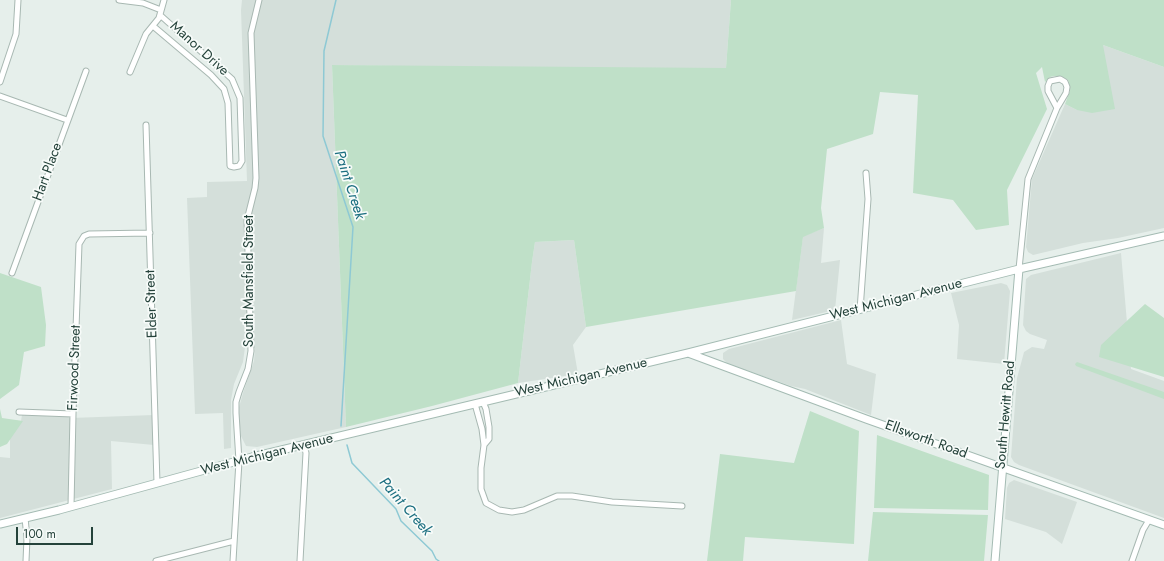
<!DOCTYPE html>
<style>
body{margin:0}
#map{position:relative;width:1164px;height:561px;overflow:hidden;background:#e6efeb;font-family:Jost,sans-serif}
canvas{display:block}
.scale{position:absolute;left:16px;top:527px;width:77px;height:18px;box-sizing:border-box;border:2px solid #24423a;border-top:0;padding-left:5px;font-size:12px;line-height:14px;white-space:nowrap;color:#24423a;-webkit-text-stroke:3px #f7fbf9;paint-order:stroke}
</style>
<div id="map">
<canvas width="1164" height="561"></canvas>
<div class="scale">100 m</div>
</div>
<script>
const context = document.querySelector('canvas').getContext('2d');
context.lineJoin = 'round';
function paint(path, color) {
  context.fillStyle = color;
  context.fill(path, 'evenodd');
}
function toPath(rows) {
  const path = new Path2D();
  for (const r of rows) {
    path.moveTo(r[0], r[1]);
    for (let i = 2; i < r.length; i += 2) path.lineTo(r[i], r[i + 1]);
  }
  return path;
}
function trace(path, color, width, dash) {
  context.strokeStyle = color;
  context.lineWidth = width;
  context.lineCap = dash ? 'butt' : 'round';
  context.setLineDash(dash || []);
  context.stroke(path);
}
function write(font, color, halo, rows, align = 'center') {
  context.font = font + ' Jost,sans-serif';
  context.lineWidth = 3.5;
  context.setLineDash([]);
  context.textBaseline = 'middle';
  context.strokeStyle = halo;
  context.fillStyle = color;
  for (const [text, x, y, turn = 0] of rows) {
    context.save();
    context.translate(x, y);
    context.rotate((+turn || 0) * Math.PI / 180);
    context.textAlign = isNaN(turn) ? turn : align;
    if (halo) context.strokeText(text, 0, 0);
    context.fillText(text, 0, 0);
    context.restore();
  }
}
paint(toPath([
 [242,0,731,0,726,68,581,69,332,65,346,427,257,447,246,446,241,436,238,411,243,393,254,361,255,348,245,347,243,362,234,384,231,400,231,448,224,449,223,413,195,414,187,198,207,197,207,182,247,181,241,10],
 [1103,45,1164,67,1164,228,1118,238,1083,243,1033,255,1028,252,1026,247,1032,179,1065,104,1077,110],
 [824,228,821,263,840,260,835,310,792,320,803,236],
 [574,240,586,327,573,345,578,374,518,383,532,262,535,242],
 [1121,253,1131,369,1164,381,1164,518,1019,465,1014,462,1011,457,1017,378,1023,356,1024,352,1032,347,1044,349,1047,340,1030,334,1026,331,1023,325,1026,279,1031,275],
 [1001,283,1007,285,1010,291,1004,364,957,359,959,325,951,293],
 [841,320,847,364,876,374,871,415,805,389,791,386,728,364,723,359,723,353,729,349],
 [22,415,68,417,71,418,154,415,154,445,111,441,112,489,0,518,0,457,10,458,10,420,21,421],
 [1014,480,1077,502,1062,544,1046,532,1005,519,1007,488,1009,483]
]), '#d4dfda');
paint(toPath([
 [731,0,1164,0,1164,67,1103,45,1115,109,1092,113,1077,110,1065,104,1070,91,1069,84,1068,80,1061,76,1054,76,1050,77,1045,82,1042,67,1036,73,1047,109,1007,190,1009,225,976,230,953,200,913,193,918,95,880,92,873,134,827,149,821,208,824,228,803,237,796,291,586,327,574,240,535,242,532,262,518,383,432,406,346,427,332,65,726,68],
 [0,273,41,287,46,325,45,346,24,352,19,385,0,399],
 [1145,304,1164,318,1164,377,1099,357,1101,345],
 [1077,362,1164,392,1164,399,1076,366,1075,364],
 [0,409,2,418,23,421,7,444,0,447],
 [810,411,859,431,854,544,745,537,743,561,707,561,720,454,794,463],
 [877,435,989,475,988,510,874,508],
 [873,512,988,515,984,561,868,561]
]), '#bfe0c8');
trace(toPath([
 [336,0,324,51,323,136,353,227,341,426],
 [347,445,352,463,396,509,401,521,432,551,436,559,439,561]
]), '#8ec9d4', 1.5);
const street = toPath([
 [119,0,143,3,161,10],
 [153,26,211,75,224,89,228,103,230,166,234,167,239,166,242,161,240,98,232,79,160,15],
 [130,72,146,34,159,18,164,0],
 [0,82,16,34,18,0],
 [0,96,67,120],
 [146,125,157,483],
 [1019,269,1028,179,1057,108,1066,93,1067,87,1065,82,1060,79,1050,81,1048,86,1048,91,1057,108],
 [12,273,86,71],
 [860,310,868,199,866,173],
 [483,402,486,409,489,427,489,439,484,445],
 [475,404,482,429,484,445,481,468,481,489,486,503,499,510,512,512,524,510,557,496,572,496,612,502,682,506],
 [19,412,73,414],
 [71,506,73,414,79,244,84,236,89,234,150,233],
 [25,518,27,538,26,561],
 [156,561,234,541],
 [233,561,239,461,236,413,236,402,239,392,248,369,251,351,247,220,255,188,256,178,251,33,259,0],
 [300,561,306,453,304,445],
 [1132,561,1143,530,1149,520]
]);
const secondary = toPath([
 [688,353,866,419,1164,525],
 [0,524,59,510,252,457,688,353,1019,269,1164,236],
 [995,561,1019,269]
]);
trace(street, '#a8b8b2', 7);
trace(secondary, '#a4bbb3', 9);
trace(street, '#fff', 5);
trace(secondary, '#fff', 7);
write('14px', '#24423a', '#f7fbf9', [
 ["Manor Drive",199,49,42],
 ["Hart Place",48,172,-70],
 ["South Mansfield Street",250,281,-90],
 ["West Michigan Avenue",896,300,-14],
 ["Elder Street",152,304,-92],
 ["Firwood Street",75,368,-88],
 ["West Michigan Avenue",581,378,-13],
 ["South Hewitt Road",1006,415,-85],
 ["Ellsworth Road",926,440,20],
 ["West Michigan Avenue",267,455,-14]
]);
write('italic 15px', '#1c6f80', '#f7fbf9', [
 ["Paint Creek",349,185,72],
 ["Paint Creek",405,507,49]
]);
</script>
